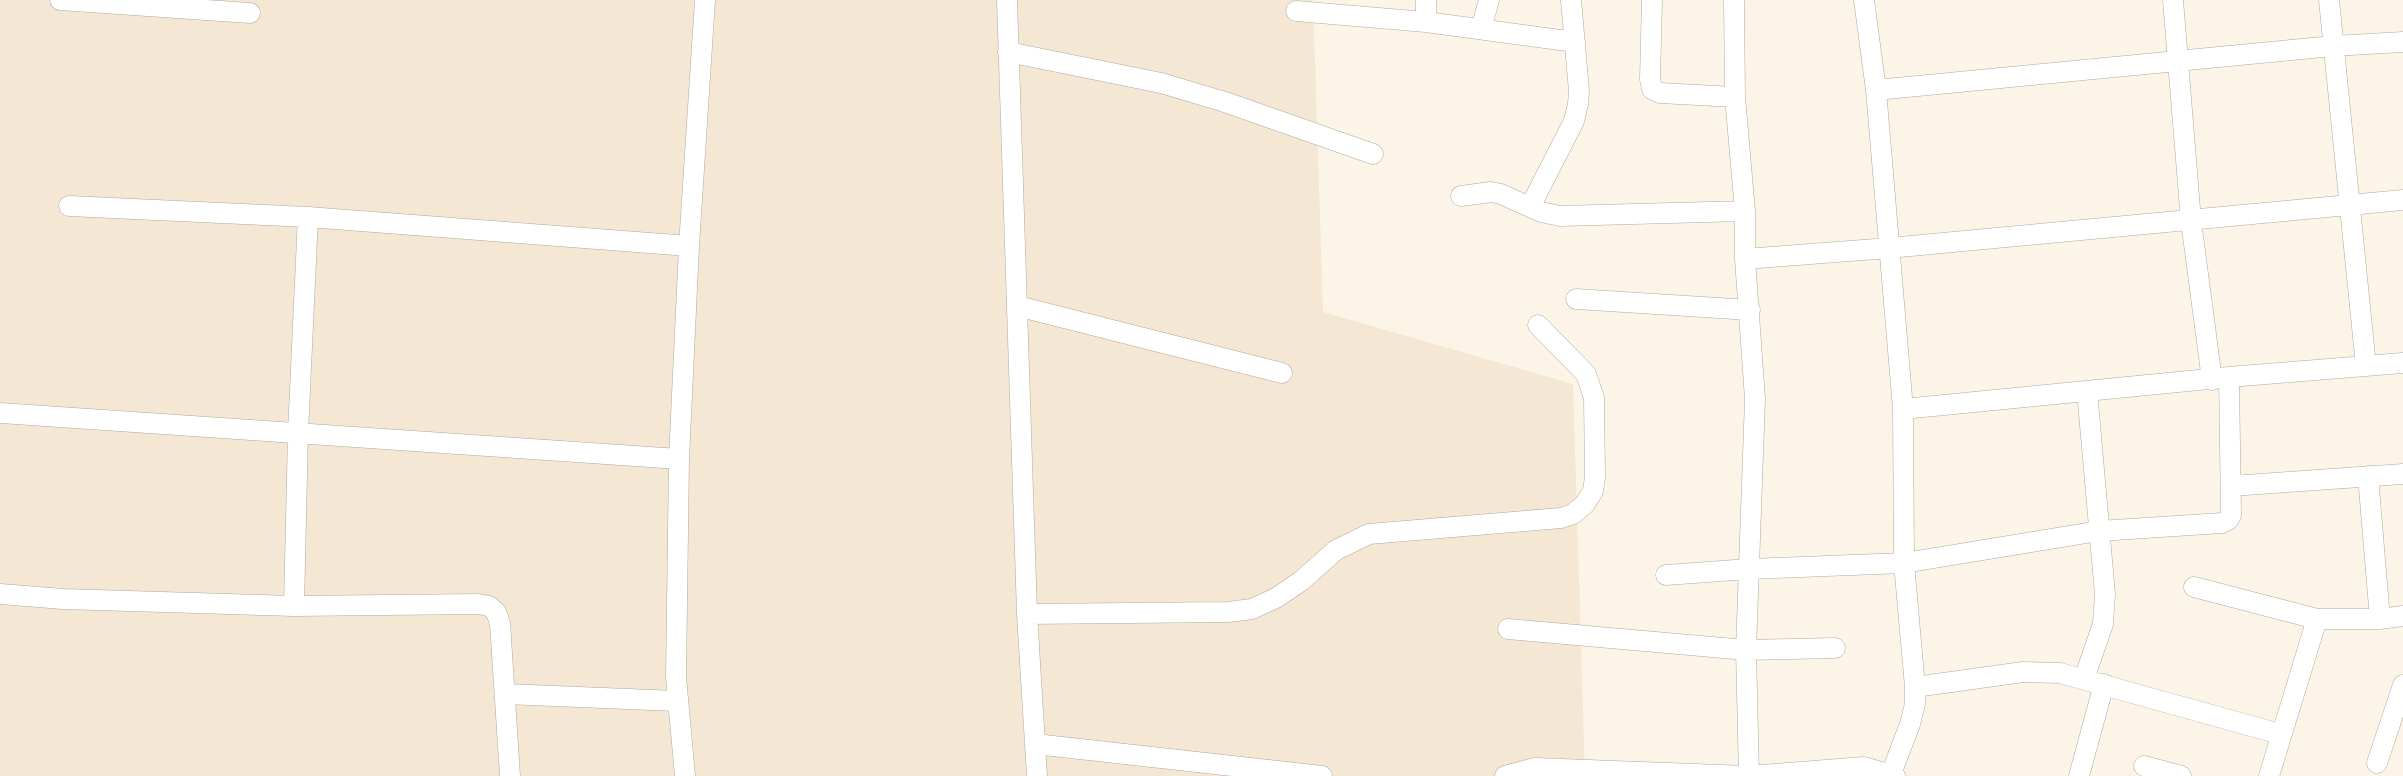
<!DOCTYPE html>
<style>
body{margin:0}
canvas{display:block;background:#fbf4e7}
</style>
<canvas width="2403" height="776"></canvas>
<script>
const context = document.querySelector('canvas').getContext('2d');
context.lineJoin = 'round';
function paint(path, color) {
  context.fillStyle = color;
  context.fill(path, 'evenodd');
}
function toPath(rows) {
  const path = new Path2D();
  for (const r of rows) {
    path.moveTo(r[0], r[1]);
    for (let i = 2; i < r.length; i += 2) path.lineTo(r[i], r[i + 1]);
  }
  return path;
}
function trace(path, color, width, dash) {
  context.strokeStyle = color;
  context.lineWidth = width;
  context.lineCap = dash ? 'butt' : 'round';
  context.setLineDash(dash || []);
  context.stroke(path);
}
paint(toPath([
 [0,0,1313,0,1323,312,1573,384,1585,776,0,776]
]), '#f4e8d5');
const minor = toPath([
 [60,0,250,13],
 [1007,0,1027,614,1037,776],
 [1652,0,1650,79,1652,89,1660,93,1735,97],
 [1734,0,1735,97,1745,211,1745,259,1755,399,1746,650,1749,776],
 [1864,0,1876,90,1903,409,1904,563,1915,687,1915,704,1910,724,1891,774],
 [2173,0,2191,221,2212,380],
 [2329,0,2366,366],
 [1296,11,1426,22,1575,42],
 [1426,22,1426,0],
 [1481,29,1489,0],
 [1008,52,1161,83,1225,102,1373,154],
 [1876,90,2333,46,2403,42],
 [1461,196,1491,192,1501,194,1541,212,1560,216,1745,211],
 [69,206,308,217,689,246],
 [1530,207,1574,121,1578,104,1579,91,1571,0],
 [1745,259,1889,248,2403,200],
 [1576,299,1750,310],
 [1017,306,1282,373],
 [1903,409,2229,377,2403,363],
 [0,413,679,459],
 [2368,476,2380,619],
 [2231,486,2403,474],
 [1666,575,1749,569,1904,563,2099,531,2222,523,2228,520,2231,515,2229,377],
 [2194,587,2317,619,2380,619,2403,616],
 [0,594,63,599,294,606,478,604,489,606,496,612,500,623,510,776],
 [294,606,298,433,308,217],
 [1027,614,1228,612,1252,609,1276,598,1301,581,1336,550,1369,534,1561,518,1573,514,1585,504,1593,491,1595,477,1594,398,1586,374,1538,325],
 [1508,629,1746,650,1835,648],
 [2084,679,2103,624,2105,594,2087,391],
 [1915,687,2023,672,2060,673,2280,734],
 [505,694,677,701],
 [1035,744,1322,776],
 [2377,763,2403,685],
 [2144,766,2181,776],
 [685,776,676,677,679,459,689,246,705,0],
 [1505,776,1535,768,1748,776],
 [1749,776,1864,767,1895,776],
 [2079,776,2104,684],
 [2269,776,2317,619]
]);
trace(minor, '#b0a99d', 21);
trace(minor, '#fff', 20);
</script>
